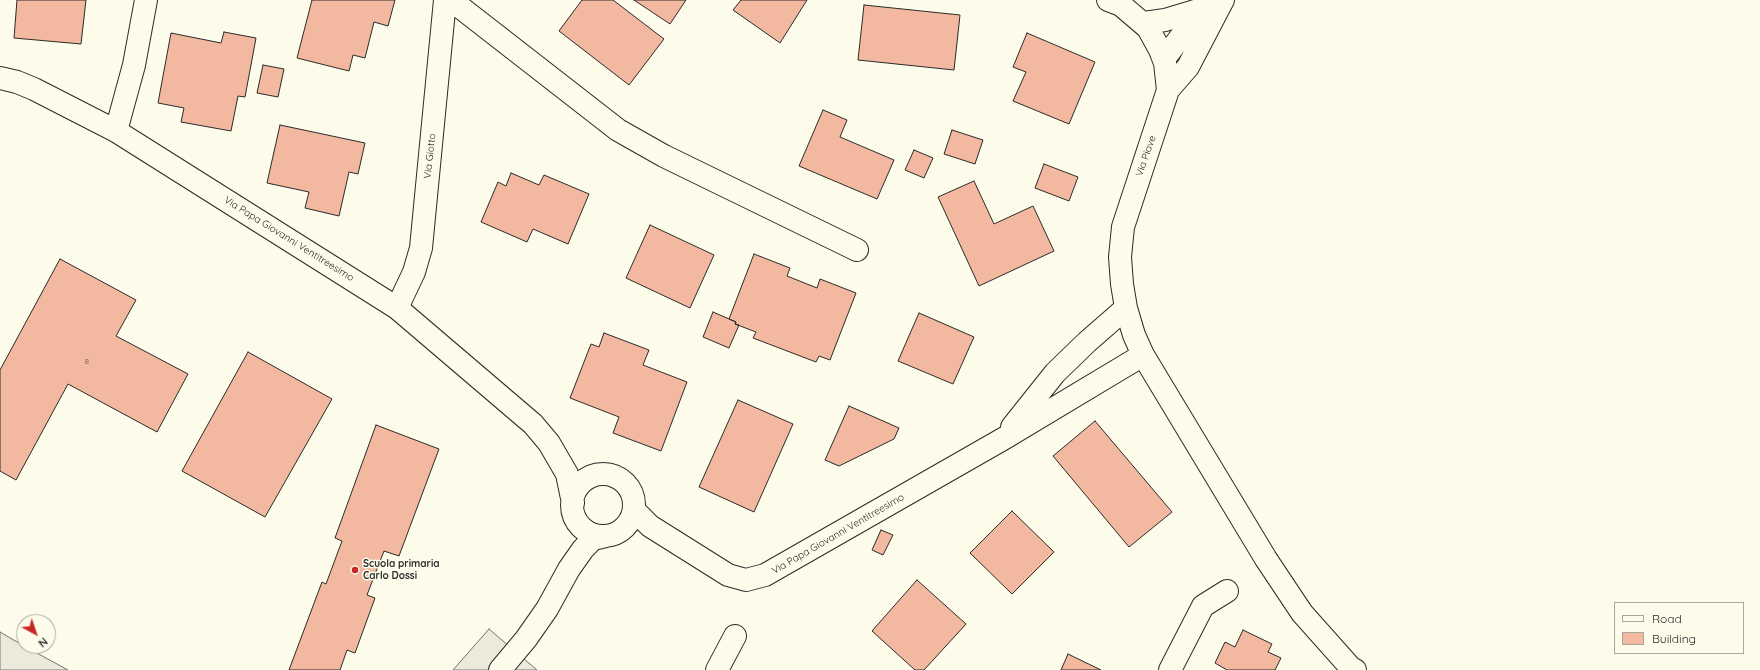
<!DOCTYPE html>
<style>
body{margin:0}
#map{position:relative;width:1760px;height:670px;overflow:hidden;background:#fdfbea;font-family:Quicksand,sans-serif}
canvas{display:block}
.legend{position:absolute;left:1614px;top:602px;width:130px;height:52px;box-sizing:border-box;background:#fdfbea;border:1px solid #a9a89e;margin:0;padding:5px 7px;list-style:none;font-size:12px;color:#2b2b2b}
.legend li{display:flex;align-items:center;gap:8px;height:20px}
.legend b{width:20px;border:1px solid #a9a89e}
.north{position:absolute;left:16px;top:614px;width:40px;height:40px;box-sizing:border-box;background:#fdfbea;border:1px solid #a9a89e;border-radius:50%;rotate:140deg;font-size:11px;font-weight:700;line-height:16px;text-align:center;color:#2b2b2b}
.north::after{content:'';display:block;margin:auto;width:14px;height:18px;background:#c62828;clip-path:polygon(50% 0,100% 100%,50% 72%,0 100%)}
</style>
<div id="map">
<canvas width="1760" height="670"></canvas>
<ul class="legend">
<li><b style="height:5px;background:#fdfbea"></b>Road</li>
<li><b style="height:11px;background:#f2b8a0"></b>Building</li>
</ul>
<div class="north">N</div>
</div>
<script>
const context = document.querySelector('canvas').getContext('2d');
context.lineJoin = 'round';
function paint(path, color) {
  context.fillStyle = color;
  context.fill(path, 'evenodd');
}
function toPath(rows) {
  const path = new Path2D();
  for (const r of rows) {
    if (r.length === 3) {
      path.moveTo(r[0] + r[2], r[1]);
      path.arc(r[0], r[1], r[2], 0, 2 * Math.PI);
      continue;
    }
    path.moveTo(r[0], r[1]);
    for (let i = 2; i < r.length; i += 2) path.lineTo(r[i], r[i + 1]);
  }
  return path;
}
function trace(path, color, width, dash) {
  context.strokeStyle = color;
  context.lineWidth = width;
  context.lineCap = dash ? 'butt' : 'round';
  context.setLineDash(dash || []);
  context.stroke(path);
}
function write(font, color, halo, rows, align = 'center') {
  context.font = font + ' Quicksand,sans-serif';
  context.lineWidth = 3;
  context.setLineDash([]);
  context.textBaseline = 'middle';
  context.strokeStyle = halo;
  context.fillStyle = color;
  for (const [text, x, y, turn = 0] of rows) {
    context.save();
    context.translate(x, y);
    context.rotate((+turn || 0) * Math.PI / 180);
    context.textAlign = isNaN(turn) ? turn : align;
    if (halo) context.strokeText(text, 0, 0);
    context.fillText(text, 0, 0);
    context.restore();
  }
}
const green = toPath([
 [0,632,24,646,68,670,0,670,0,632]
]);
paint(green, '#ecebdb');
trace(green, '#74746e', 1);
const parking = toPath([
 [489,629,537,670,453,670,489,629]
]);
paint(parking, '#eceadb');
trace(parking, '#74746e', 1);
const building = toPath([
 [17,0,86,0,81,44,14,38,17,0],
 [312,0,395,0,388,26,374,22,365,58,353,55,349,71,297,58,312,0],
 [582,0,613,0,664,39,629,85,559,31,582,0],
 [634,0,686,0,670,24,634,0],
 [741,0,807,0,780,43,733,10,741,0],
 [864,5,960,15,954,70,858,60,864,5],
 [224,32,256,38,245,97,238,96,231,131,181,122,184,108,158,103,171,33,221,43,224,32],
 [1027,33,1095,62,1069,124,1013,101,1026,72,1013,67,1027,33],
 [263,65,284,69,278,97,257,93,263,65],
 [823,110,847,120,840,137,894,160,877,199,799,166,823,110],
 [280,125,365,143,358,174,349,172,339,216,305,208,309,192,267,183,280,125],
 [952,130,983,140,975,164,944,154,952,130],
 [914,150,933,158,924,178,905,170,914,150],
 [1044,164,1078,177,1069,201,1035,188,1044,164],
 [511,173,539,185,544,175,589,194,568,244,533,229,527,242,481,222,498,182,506,186,511,173],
 [974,181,994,224,1033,206,1054,251,979,286,938,197,974,181],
 [650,225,714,255,690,308,626,278,650,225],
 [754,254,790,268,787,276,817,288,820,279,856,293,830,360,819,356,816,362,753,338,756,332,735,324,736,322,729,319,754,254],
 [60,259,136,300,116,336,188,374,157,432,68,384,16,480,0,471,0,370,60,259],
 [713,312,736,322,735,324,739,325,729,348,703,337,713,312],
 [919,313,974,337,953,384,898,361,919,313],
 [604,333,649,350,643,365,687,382,661,451,613,433,619,417,570,398,591,344,599,347,604,333],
 [248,352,332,399,265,517,182,471,248,352],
 [738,400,793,424,754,512,699,487,738,400],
 [849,406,899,428,894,439,839,466,825,460,849,406],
 [1095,421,1172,512,1129,547,1053,456,1095,421],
 [376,425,439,449,399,556,384,551,367,595,375,598,355,653,347,650,340,670,289,670,322,582,326,584,342,541,335,538,376,425],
 [1012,511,1054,552,1012,594,970,553,1012,511],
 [881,530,893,535,883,555,872,550,881,530],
 [917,580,966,624,924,670,915,670,872,631,917,580],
 [1243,630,1272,644,1268,652,1281,658,1275,670,1227,670,1215,663,1225,642,1235,647,1243,630],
 [1068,654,1101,670,1061,670,1068,654]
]);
paint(building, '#f2b8a0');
trace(building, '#2b2b2b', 1);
const minor = toPath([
 [451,0,618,130,664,156,857,250],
 [1108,0,1121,5,1148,28,1160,50,1165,63,1168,90,1123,227,1120,257,1122,284,1126,308,1134,335,1143,355,1266,559,1302,613,1351,668,1355,670],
 [1144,23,1165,20,1205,8],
 [1164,59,1192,22,1206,8,1217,0],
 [0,78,17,82,34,89,116,131,397,308,533,424,549,443,567,474,573,503],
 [1168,90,1188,67,1223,0],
 [116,131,134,65,146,0],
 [397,308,414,272,421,248,445,0],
 [1012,427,1055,373,1087,342,1126,308],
 [603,505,31],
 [634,510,650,526,728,575,746,580,765,575,1003,439,1143,355],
 [500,670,526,639,547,609,569,569,583,549,593,539,606,536],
 [717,670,735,636],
 [1170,670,1203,606,1227,591]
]);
trace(minor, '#2b2b2b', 24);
trace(minor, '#fdfbea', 22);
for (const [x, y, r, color] of [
 [355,570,4,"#c62828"]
]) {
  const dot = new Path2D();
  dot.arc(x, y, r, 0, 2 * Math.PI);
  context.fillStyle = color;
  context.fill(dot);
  trace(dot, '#fdfbea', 1.5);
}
write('8px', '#5d4e48', null, [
 ["8",87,362]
]);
write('10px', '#2b2b2b', '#fdfbea', [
 ["Via Giotto",430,156,-84],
 ["Via Piave",1146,156,-71],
 ["Via Papa Giovanni Ventitreesimo",289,239,32],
 ["Via Papa Giovanni Ventitreesimo",838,534,-30]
]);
write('bold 10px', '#2b2b2b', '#fdfbea', [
 ["Scuola primaria",363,564],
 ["Carlo Dossi",363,576]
], 'left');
</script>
